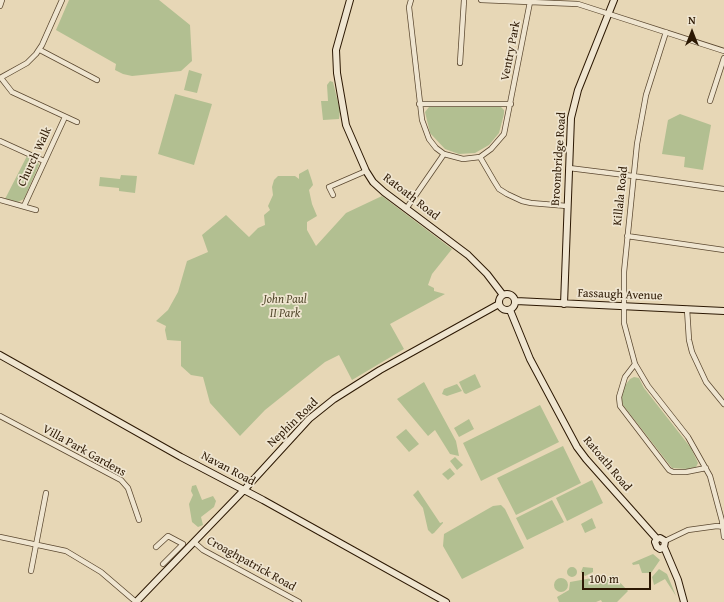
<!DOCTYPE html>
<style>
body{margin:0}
#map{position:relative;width:724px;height:602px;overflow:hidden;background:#e7d7b6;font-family:"Gentium Book Plus",serif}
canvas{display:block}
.north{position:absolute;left:672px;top:12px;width:40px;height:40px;-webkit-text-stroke:3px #efe5d0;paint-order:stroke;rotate:0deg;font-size:11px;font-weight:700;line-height:16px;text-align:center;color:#2c1803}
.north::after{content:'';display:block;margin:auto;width:14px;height:18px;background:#2c1803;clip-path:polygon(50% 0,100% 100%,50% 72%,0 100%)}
.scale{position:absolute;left:582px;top:572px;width:69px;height:18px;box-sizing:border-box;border:2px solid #2c1803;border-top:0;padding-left:5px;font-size:12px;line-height:14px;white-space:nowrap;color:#2c1803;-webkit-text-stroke:3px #efe5d0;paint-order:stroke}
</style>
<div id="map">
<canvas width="724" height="602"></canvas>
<div class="north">N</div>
<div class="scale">100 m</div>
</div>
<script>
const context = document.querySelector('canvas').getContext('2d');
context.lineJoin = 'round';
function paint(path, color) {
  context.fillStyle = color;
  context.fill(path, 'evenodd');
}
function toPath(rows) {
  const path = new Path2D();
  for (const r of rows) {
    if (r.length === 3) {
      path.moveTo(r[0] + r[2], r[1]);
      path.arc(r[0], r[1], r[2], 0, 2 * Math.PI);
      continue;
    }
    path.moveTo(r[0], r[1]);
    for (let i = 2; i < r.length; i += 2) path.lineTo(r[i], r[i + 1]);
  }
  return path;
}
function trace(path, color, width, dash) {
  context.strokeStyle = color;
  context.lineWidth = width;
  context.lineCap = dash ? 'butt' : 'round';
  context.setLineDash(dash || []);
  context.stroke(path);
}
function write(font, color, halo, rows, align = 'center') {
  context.font = font + ' "Gentium Book Plus",serif';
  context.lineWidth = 3.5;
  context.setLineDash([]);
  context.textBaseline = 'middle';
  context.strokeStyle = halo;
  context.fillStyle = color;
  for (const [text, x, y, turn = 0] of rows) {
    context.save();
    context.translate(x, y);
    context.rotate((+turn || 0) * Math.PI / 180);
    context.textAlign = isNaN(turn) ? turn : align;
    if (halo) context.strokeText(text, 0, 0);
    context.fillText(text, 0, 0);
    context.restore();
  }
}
paint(toPath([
 [69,0,159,0,190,25,192,61,181,71,132,76,123,74,115,70,116,64,56,30],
 [189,70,202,74,197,93,184,90],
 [330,81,333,82,340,111,339,119,323,120,321,101,328,101,327,85],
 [175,94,212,104,194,165,158,154],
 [429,107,501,107,504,110,504,114,499,133,489,145,475,153,459,154,445,149,430,133,425,112],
 [680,114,711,125,703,170,684,167,685,157,662,154,668,120],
 [27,156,38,162,39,165,24,199,18,202,5,199],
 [308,169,312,181,313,185,309,190,312,204,317,216,307,222,307,230,316,246,346,213,382,196,452,249,432,274,428,285,434,288,434,291,445,294,390,324,404,349,352,380,339,355,325,362,265,410,240,436,210,403,203,377,191,375,181,366,181,341,167,340,165,330,166,326,156,321,168,310,178,292,187,261,208,252,202,235,226,215,249,237,258,228,265,225,264,215,270,210,268,206,273,195,272,187,274,180,278,176,295,176,299,179,299,174],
 [121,175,137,176,135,193,119,191,119,188,99,186,100,177,120,179],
 [475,374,481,387,466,394,464,393,459,382],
 [634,377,639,378,644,388,691,448,698,463,696,467,687,469,672,468,623,405,621,398,623,388,630,379],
 [424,382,456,441,459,456,450,454,435,430,428,436,397,399],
 [457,384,462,391,447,396,442,394,444,389],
 [540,405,559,442,481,481,463,443],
 [469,419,474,429,459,437,454,428],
 [406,429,419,444,409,452,396,437],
 [563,446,581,483,516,515,497,478],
 [455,457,463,465,457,470,450,461],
 [450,468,455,474,448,480,442,474],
 [592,480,603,503,567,521,556,498],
 [196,485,202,500,213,496,216,501,214,507,201,517,203,525,198,527,192,522,189,504,193,495,191,491,192,486],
 [418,490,440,523,443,522,443,523,434,533,432,534,428,530,423,508,413,495],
 [552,500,564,522,527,540,516,518],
 [501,505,505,509,524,548,462,579,443,546,444,534,493,506],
 [592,518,596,528,585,533,581,524],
 [653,554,660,560,651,573,642,573,639,564,633,565,632,563],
 [583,567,593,568,593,572,585,576,581,572],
 [572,572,5],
 [659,569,667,574,676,596,665,579,654,585,652,577],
 [613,575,628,591,617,602,602,602,601,600,596,602,559,602,557,597,569,590,570,582,592,578,600,583],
 [561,585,7]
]), '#b2bf91');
const street = toPath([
 [411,0,409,7,422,120,429,139,436,148,444,154,463,159,480,157,491,149,504,134,530,2],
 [481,0,578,4,724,51],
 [0,6,2,0],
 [666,32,646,95,637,144,624,272,624,323,635,364,648,386,688,437,710,476,722,521,724,537],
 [40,50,97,80],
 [460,63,464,0],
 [0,78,27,63,36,54,42,45,62,0],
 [1,78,12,92,77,122],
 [710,101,724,58],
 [419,104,511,104],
 [0,141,44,161],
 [480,157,494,181,499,189,507,194,522,201,531,203,567,206],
 [569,168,633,176,724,189],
 [333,195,329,187,366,171],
 [0,200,36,210],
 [24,206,65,117],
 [406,209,444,154],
 [627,236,724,250],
 [687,309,689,340,692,352,706,382,724,404],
 [635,364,625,377,619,397,620,406,669,470,673,472,686,472,706,468],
 [0,416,121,480,128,488,139,520],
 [0,537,66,551,101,572,136,602],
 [665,541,688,530,717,526,724,527],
 [194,542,203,550,299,602],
 [156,547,168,536,183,544,163,564],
 [31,571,46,493]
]);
const secondary = toPath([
 [350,0,336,50,337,73,346,125,366,171,373,182,384,192,468,255,487,274,503,295],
 [507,302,8],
 [516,301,724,311],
 [564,304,571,118,578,90,614,0],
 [510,310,530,359,577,447,586,459,657,539],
 [0,355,181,457,263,500,446,602],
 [657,539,660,538,665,541,664,547,678,580,684,602],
 [657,539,655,542,657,547,660,549,664,547],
 [136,602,244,490,309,419,334,399,380,370,499,304]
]);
trace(street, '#5b4830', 6);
trace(secondary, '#2c1803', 8);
trace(street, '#efe5d0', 4.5);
trace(secondary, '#efe5d0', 6);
write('12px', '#2c1803', '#efe5d0', [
 ["Ventry Park",511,51,-79],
 ["Church Walk",35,157,-65],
 ["Broombridge Road",559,159,-86],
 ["Killala Road",621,196,-84],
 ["Ratoath Road",411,197,38],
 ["Fassaugh Avenue",620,295,2],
 ["Nephin Road",293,423,-44],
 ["Villa Park Gardens",84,451,29],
 ["Ratoath Road",607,464,50],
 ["Navan Road",228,469,28],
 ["Croaghpatrick Road",251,564,29]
]);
write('italic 12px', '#544a2e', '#efe5d0', [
 ["John Paul",285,300],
 ["II Park",285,314]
]);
</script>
